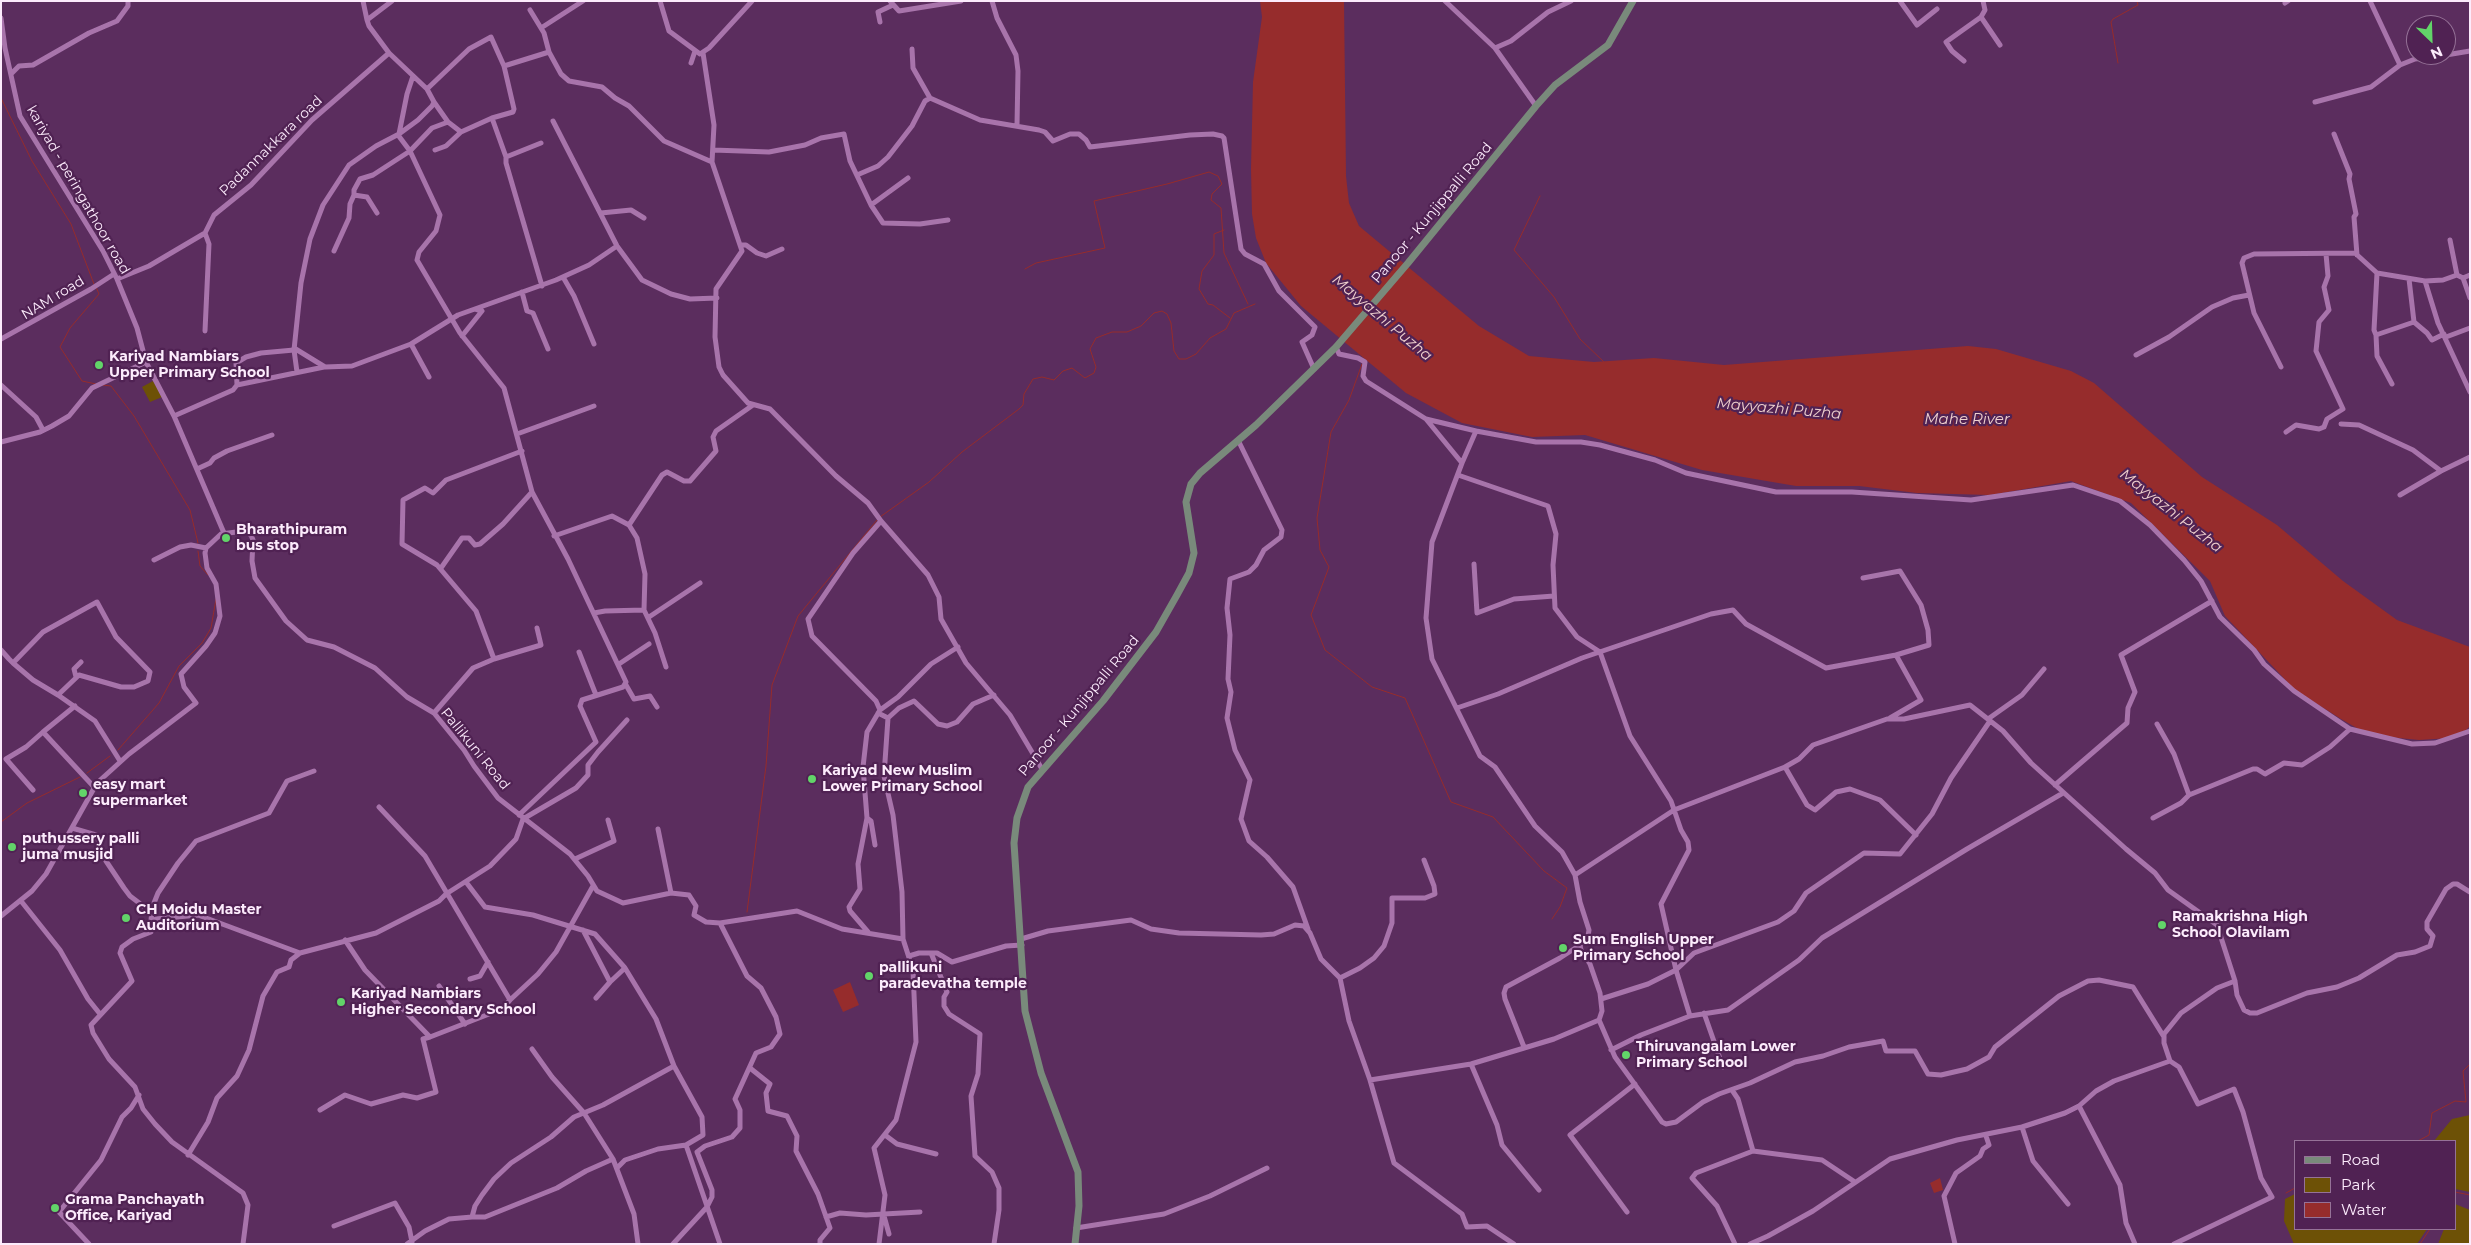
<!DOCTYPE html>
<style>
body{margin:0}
#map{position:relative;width:2471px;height:1245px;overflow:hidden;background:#5b2d5e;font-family:Montserrat,sans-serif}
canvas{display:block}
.frame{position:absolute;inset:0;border:2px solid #fcebfc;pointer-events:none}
.legend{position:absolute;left:2294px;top:1140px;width:162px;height:90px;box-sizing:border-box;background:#502253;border:1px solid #957297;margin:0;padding:6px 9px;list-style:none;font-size:15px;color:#fcebfc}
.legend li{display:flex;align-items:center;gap:10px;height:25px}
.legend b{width:25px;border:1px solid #957297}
.north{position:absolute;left:2406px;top:15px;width:50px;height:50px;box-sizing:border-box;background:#502253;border:1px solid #957297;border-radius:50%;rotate:156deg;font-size:14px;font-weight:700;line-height:20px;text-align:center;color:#fcebfc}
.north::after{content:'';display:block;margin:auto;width:18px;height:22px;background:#62d469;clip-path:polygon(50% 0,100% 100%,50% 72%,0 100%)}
</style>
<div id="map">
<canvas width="2471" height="1245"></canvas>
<div class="frame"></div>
<ul class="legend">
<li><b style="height:6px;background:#798a7b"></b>Road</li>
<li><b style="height:14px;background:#6d5106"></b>Park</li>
<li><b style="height:14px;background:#962c2c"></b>Water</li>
</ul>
<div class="north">N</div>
</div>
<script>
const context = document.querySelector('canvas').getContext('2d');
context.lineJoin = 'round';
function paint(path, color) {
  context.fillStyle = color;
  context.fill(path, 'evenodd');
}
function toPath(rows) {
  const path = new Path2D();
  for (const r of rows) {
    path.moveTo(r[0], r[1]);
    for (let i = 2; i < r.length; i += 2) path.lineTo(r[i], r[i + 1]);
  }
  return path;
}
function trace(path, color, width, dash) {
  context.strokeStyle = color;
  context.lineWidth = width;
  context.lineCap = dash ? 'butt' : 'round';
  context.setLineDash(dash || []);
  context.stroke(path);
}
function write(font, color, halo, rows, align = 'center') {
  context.font = font + ' Montserrat,sans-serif';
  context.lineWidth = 4.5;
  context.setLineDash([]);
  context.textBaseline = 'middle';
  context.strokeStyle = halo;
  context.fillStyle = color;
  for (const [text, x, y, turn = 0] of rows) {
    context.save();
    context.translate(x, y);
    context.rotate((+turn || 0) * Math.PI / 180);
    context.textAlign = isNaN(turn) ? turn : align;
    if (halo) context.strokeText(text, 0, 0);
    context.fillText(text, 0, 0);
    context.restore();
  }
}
paint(toPath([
 [153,381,162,397,150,402,142,387],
 [2470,1115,2470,1192,2455,1189,2455,1141,2434,1141,2452,1119],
 [2295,1194,2295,1229,2427,1229,2417,1244,2294,1244,2284,1221,2285,1199],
 [2455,1204,2470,1210,2470,1244,2438,1244,2444,1229,2455,1229]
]), '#6d5106');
paint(toPath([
 [1260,1,1344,1,1346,176,1349,203,1359,226,1479,326,1529,356,1594,362,1654,358,1724,365,1968,346,1996,349,2071,371,2094,383,2202,477,2277,525,2343,581,2397,620,2470,647,2470,726,2466,730,2450,738,2419,740,2389,737,2362,731,2341,719,2295,690,2225,616,2210,581,2131,503,2071,481,1990,495,1917,493,1859,486,1796,486,1702,470,1585,435,1532,437,1462,423,1406,393,1301,306,1266,263,1256,238,1252,214,1251,169,1253,82,1262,17],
 [850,982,859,1005,843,1012,833,990],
 [1940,1178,1943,1190,1934,1193,1930,1183]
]), '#962c2c');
trace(toPath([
 [2118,63,2111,22,2113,19,2138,5,2137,1],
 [1,98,32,161,71,224,94,284],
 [1540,196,1514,250,1554,297,1580,339,1604,362],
 [1224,230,1214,234,1214,255,1202,271,1199,289,1208,304,1213,305,1230,318],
 [1025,269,1036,263,1105,248,1094,201,1167,184,1209,172,1218,176,1222,184,1212,194,1211,200,1221,208,1224,253,1248,304],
 [96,287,99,294,70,328,60,347,82,381,96,384],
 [1362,364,1349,400,1331,432,1317,518,1320,550,1329,567,1311,615,1325,650,1372,687,1405,698,1451,802,1493,817,1544,871,1567,888,1560,907,1552,919],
 [103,385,111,386,134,416,190,510,198,543],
 [880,517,929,482,962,452,1019,409,1023,405,1024,394,1033,379,1042,377,1054,380,1063,371,1072,368,1085,378,1094,373,1096,367,1090,349,1096,338,1112,332,1127,332,1141,326,1154,313,1162,311,1167,314,1171,323,1174,351,1179,359,1186,359,1196,354,1210,338,1226,329,1234,313,1255,304],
 [198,551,200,566,208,575],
 [118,750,159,703,179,666,202,643,211,628,216,599],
 [87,773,110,756],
 [1,822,27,803,80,777],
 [747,912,766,766,772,685,798,616,877,520],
 [2418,1141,2429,1135,2432,1113,2455,1101,2466,1102,2463,1071,2470,1064],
 [2455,1192,2470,1195],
 [2286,1193,2295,1188],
 [2420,1244,2430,1229]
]), '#962c2c', 1);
trace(toPath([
 [363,1,367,20],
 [660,1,669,31,700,54,709,48,752,1],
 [890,1,899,11,961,1],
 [992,1,997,18,1016,55,1018,71,1017,125],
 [1445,1,1495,48,1536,106],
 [1900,1,1917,25,1937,9],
 [1983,1,1985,10,1981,17,2000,45],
 [2370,1,2400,65],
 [2285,3,2288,1],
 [530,10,544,33,549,52],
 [1,18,5,48,20,116,103,251,117,279,137,328,146,362,174,416,224,533],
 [880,22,878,12,893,5],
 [541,28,583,1],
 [1495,48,1511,41,1548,12,1571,1],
 [912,49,913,68,930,98],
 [703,53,714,125,712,162,742,251,716,289,715,337,719,367,723,375,748,403,770,409,836,476,868,503,881,521],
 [2446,55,2470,51],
 [1964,61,1952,51,1946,42,1981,17],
 [691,63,695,51],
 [11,74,19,66,33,65,89,33,117,21,128,6,128,1],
 [427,89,469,49,491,37,504,66,549,52,561,74,569,81,602,87,615,98,629,106,664,141,712,162],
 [434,102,448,122],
 [2315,102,2371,87,2400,65,2415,59,2443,55],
 [492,118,513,112,514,109,504,66],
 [553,121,617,246,642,280,671,294,690,299,717,298],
 [399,134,407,94,413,76],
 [2334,134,2350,174,2349,179,2356,214,2354,217,2357,255],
 [398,135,410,151,440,215,436,231,419,252,417,260,460,333,504,388,532,492,568,559,626,682,623,687,582,700,580,706,596,742,519,815],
 [435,150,446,146,461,132],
 [713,150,769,152,805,145,821,138,844,134,850,161,871,205,883,223,920,224,948,220],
 [506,157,541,143],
 [857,175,878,166,888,157,912,126,925,101,930,98,980,120,1039,130,1045,132,1053,141,1070,134,1079,134,1086,140,1090,147,1190,135,1213,134,1222,136,1224,138,1241,249,1245,254,1264,264,1279,291,1315,327,1312,335,1302,342,1314,369],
 [871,205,908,178],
 [377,213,367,197,354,195,354,190,360,179,373,175,410,151,432,128,448,122,461,132,492,118,506,157,506,163,542,286],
 [601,213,631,210,644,218],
 [2450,240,2457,275],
 [740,245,746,245,757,253,766,256,782,249],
 [334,251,349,218,350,204,354,195],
 [2377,273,2425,281,2443,280,2457,275,2463,278,2470,275],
 [563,277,574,296,594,344],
 [2463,278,2470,298],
 [117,279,149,266,205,233,214,215,251,185,312,120,389,53],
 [2425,281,2438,323,2470,392],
 [522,292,527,311,533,313,548,349],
 [2414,322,2427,333,2432,340,2444,334],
 [205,331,209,244,205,233],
 [2376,335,2377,356,2392,384],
 [462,336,482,311,475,309],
 [2446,337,2470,328],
 [1,339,91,289,114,274],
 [411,344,429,377],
 [1336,347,1339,354,1358,358,1365,362,1363,376,1366,381,1426,419,1462,463,1432,542,1426,618,1432,659,1480,756,1495,767,1535,826,1562,852,1575,875,1580,902,1589,930,1588,936,1580,945,1581,950,1590,964,1600,993,1602,1011,1599,1020],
 [294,348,325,367,352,366,411,344,458,315,556,280,589,265,617,246],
 [294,350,297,372],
 [2136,355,2169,337,2212,307,2233,298,2249,295],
 [2281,367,2254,313,2242,263,2244,258,2254,254,2355,253,2377,273,2374,330,2376,335,2414,322,2409,279],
 [1,385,36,417,43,430],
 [237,385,324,367],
 [174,416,233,390,237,385,236,363,246,357,261,353,294,350,301,283,310,239,323,205,349,165,376,146,399,134,418,120,432,106,434,102,427,89,389,53,369,26,367,20,392,1],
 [1426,419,1476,431],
 [2341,424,2359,425,2413,450,2441,471,2470,457],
 [2286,432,2296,425,2319,429,2324,427,2327,419,2343,409,2316,351,2319,322,2329,310,2324,287,2328,276,2326,254],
 [517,434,594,406],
 [1238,440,1282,530,1281,537,1264,550,1256,565,1249,572,1230,579,1227,608,1230,635,1228,679,1231,692,1227,718,1235,750,1250,780,1241,819,1249,841,1267,857,1293,887,1308,929],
 [1,442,40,432,52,426,69,416,92,388,146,362],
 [1462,463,1476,431,1536,442,1581,442,1600,445,1655,460,1686,473,1776,492,1852,492,1971,500,2073,485,2120,501,2150,525,2184,560,2201,581,2220,617,2254,650,2264,664,2294,691,2350,729,2412,744,2435,743,2470,731],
 [197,469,210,463,214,458,227,451,272,435],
 [1458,475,1548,506,1556,534,1553,565,1555,608,1577,637,1600,652,1630,736,1671,801,1681,830,1688,842,1689,850,1661,904,1676,970,1690,1016],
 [2400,495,2441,471],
 [629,525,662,475,667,472,684,481,690,481,716,451,713,437,716,431,753,405],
 [554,536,612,516,629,525,637,538,645,574,644,610,655,633,666,667],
 [154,560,180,547,191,545,206,548],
 [1474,564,1477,613,1514,599,1554,596],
 [441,568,462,538,469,538,475,545,480,544,503,524,532,492],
 [1863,578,1900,571,1921,605,1928,630,1929,645,1896,655],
 [594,613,605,611,644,610],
 [649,617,700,583],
 [1,650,9,659,13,663,33,680,58,695,79,675,121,687,134,687,148,681,150,672,116,637,97,602,43,632,13,663],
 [579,652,596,695],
 [494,659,476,611,437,565,402,544,403,500,425,488,433,493,446,480,522,451],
 [619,664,649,644],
 [76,677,74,669,81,662],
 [626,685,634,699,650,696,657,707],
 [58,695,95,721,120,761],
 [1457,708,1498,694,1582,658,1711,614,1733,610,1746,624,1826,668,1896,655,1921,700,1890,718],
 [880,710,898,697,931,664,958,647],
 [434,713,473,668,494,659,541,645,537,628],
 [878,713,888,718,899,708,914,701,938,724,947,726,957,722,973,704,994,695],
 [1988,719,2022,695,2044,669],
 [2157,724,2174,754,2189,795],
 [43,732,75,706],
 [1785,767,1807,805,1815,810,1836,792,1850,789,1880,800,1916,835],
 [2055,785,2127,723,2128,708,2135,692,2121,655,2212,601],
 [33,790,6,759,26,747,43,732,94,787],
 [867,818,871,821,875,845],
 [2153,818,2181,803,2189,795,2253,769,2257,769,2265,774,2284,763,2302,765,2330,747,2350,729],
 [72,828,96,835,106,861,124,888,130,896,151,912],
 [658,829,671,893],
 [575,859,614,841,608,820],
 [1575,875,1674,810,1785,767,1799,759,1813,745,1887,719,1904,719,1970,705,2003,731,2031,763,2126,849,2155,873,2168,890,2217,925,2235,981],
 [21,901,60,950,88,999,100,1014],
 [1,916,32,891,46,874,97,783,129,754,196,703,184,687,181,674,206,646,215,633,220,616,216,584,207,568,205,553,206,548,221,534,244,531,251,535,253,540,252,561,255,578,286,621,307,640,334,647,375,668,407,697,434,713,464,750,474,766,498,798,570,854,588,876,597,891,623,903,671,893,689,895,696,906,694,915,706,922,720,923,797,911,842,929,903,939],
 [151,921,152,908,158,893,178,863,196,841,269,813,287,781,314,771],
 [583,930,610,982,625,968],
 [868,932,850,911,849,907,860,889,858,864,867,818,863,767,867,732,880,710,876,701,812,636,808,619,853,553,881,521,928,575,939,597,941,619,966,663,1010,715,1042,769],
 [1021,939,1048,931,1131,920,1151,929,1179,933,1261,935,1274,934,1295,925,1304,926,1310,933,1321,959,1340,978,1349,1021,1370,1080,1471,1064,1554,1039,1599,1020,1615,1057,1662,1122,1666,1124,1676,1122,1703,1102,1719,1094,1750,1083,1795,1062,1823,1056,1849,1047,1883,1041,1886,1051,1915,1051,1928,1074,1941,1075,1967,1069,1989,1057,1995,1047,2059,996,2088,981,2099,980,2133,987,2164,1037],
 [345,940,365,970,430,1037,502,1009,510,1000,425,856,379,807],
 [931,953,947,992,944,997,944,1006,949,1014,980,1034,978,1074,971,1096,975,1156,992,1172,999,1188,999,1210,994,1244],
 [909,956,919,953,937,953,952,962,1006,946,1022,945],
 [1340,978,1360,968,1374,958,1384,946,1392,923,1392,898,1425,898,1435,894,1434,886,1424,860],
 [470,979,480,976,488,962],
 [439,986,465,1024],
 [596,998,610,982],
 [1601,999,1648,984,1676,970,1694,953,1778,922,1794,911,1806,893,1864,853,1900,854,1932,814,1951,778,1990,721],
 [510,1000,538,974,556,952,593,886],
 [1704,1013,1723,1067],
 [1524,1047,1505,999,1504,993,1506,987,1560,958,1580,945],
 [1611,1050,1641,1035,1690,1016,1728,1010,1799,960,1822,938,1967,849,2063,793],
 [2170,1061,2179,1067,2198,1104,2234,1089,2243,1112,2261,1178,2272,1197,2174,1244],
 [1471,1064,1497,1125,1502,1145,1539,1190],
 [750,1068,770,1084,766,1093,768,1111,787,1116,797,1136,796,1151,818,1194,830,1228,820,1240,820,1244],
 [1370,1080,1394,1163,1462,1214,1467,1227,1487,1226,1514,1244],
 [1732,1090,1738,1099,1753,1151],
 [2079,1106,2120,1185,2126,1223,2135,1244],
 [320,1110,345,1095,371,1104,403,1095,417,1098,436,1092,423,1039,430,1037],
 [2022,1127,2033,1161,2068,1204],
 [885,1135,897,1144,936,1154],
 [686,1145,720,1244],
 [188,1155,208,1122,217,1098,237,1076,249,1050,263,996,277,972,289,967,291,960,300,953,376,933,439,901,446,894,490,866,516,839,523,819,576,788,588,775,588,765,598,752,627,720],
 [613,1159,634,1214,638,1244],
 [618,1167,625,1160,658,1149,686,1145,703,1135,702,1117,674,1066],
 [1627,1212,1570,1135,1635,1084],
 [884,1216,889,1234],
 [472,1217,485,1217,557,1188,586,1171,613,1159,584,1113,552,1077,532,1049],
 [826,1217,840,1213,866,1215,920,1212],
 [334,1226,395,1203,409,1227,412,1242],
 [1076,1228,1164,1214,1210,1196,1267,1168],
 [89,1244,59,1212,101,1160,122,1117,131,1108,139,1095],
 [243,1244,248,1205,243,1193,172,1142,155,1124,143,1109,135,1087,109,1059,93,1033,91,1025,132,981,120,953,122,947,133,939,151,932,151,921,156,919,198,915,300,953],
 [407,1244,425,1231,449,1219,472,1217,475,1206,482,1195,494,1179,511,1163,551,1137,574,1117,603,1105,674,1066,656,1019,625,968,595,934,533,915,485,907,466,882],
 [673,1244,707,1207,712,1197,712,1190,697,1152,705,1146,732,1137,740,1128,740,1110,735,1099,756,1053,771,1047,780,1034,776,1017,761,988,747,976,720,923],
 [879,1244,885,1195,874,1148,896,1120,916,1042,913,970,903,939,902,892,893,815,884,776,888,718],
 [1735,1244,1717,1206,1692,1178,1696,1173,1753,1151,1822,1160,1855,1182],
 [1750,1244,1768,1236,1813,1211,1890,1159,1957,1140,2022,1127,2065,1113,2079,1106,2096,1091,2114,1081,2170,1061,2164,1043,2164,1034,2181,1013,2217,988,2235,981,2237,995,2244,1010,2250,1013,2257,1013,2307,993,2337,987,2359,978,2397,955,2415,952,2430,946,2433,936,2427,929,2427,922,2446,889,2453,884,2457,884,2470,892],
 [1955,1244,1944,1196,1956,1173,1980,1156,1983,1149,1989,1145,1986,1136]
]), '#a874ab', 5);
trace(toPath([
 [1075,1244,1079,1206,1078,1172,1041,1073,1025,1011,1014,843,1017,818,1028,787,1103,701,1156,632,1177,595,1189,573,1194,553,1186,502,1191,484,1200,473,1256,425,1336,347,1408,263,1536,106,1555,85,1608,45,1633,1]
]), '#798a7b', 7);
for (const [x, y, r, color] of [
 [99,365,5,"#62d469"],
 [226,538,5,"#62d469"],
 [812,779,5,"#62d469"],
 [83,793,5,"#62d469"],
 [12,847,5,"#62d469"],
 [126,918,5,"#62d469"],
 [2162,925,5,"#62d469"],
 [1563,948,5,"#62d469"],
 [869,976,5,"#62d469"],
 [341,1002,5,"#62d469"],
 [1626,1055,5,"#62d469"],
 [55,1208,5,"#62d469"]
]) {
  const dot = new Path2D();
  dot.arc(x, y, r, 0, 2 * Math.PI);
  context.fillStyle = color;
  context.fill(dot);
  trace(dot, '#502253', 2);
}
write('14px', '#fcebfc', '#502253', [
 ["Padannakkara road",271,146,-44],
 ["kariyad - peringathoor road",78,190,60],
 ["Panoor - Kunjippalli Road",1432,213,-50],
 ["NAM road",53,298,-31],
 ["Panoor - Kunjippalli Road",1079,706,-50],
 ["Pallikuni Road",475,749,51]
]);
write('bold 14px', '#fcebfc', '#502253', [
 ["Kariyad Nambiars",109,357],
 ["Upper Primary School",109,373],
 ["Bharathipuram",236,530],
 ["bus stop",236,546],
 ["Kariyad New Muslim",822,771],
 ["Lower Primary School",822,787],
 ["easy mart",93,785],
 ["supermarket",93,801],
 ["puthussery palli",22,839],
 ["juma musjid",22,855],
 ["CH Moidu Master",136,910],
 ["Auditorium",136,926],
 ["Ramakrishna High",2172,917],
 ["School Olavilam",2172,933],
 ["Sum English Upper",1573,940],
 ["Primary School",1573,956],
 ["pallikuni",879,968],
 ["paradevatha temple",879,984],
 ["Kariyad Nambiars",351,994],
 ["Higher Secondary School",351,1010],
 ["Thiruvangalam Lower",1636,1047],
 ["Primary School",1636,1063],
 ["Grama Panchayath",65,1200],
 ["Office, Kariyad",65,1216]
], 'left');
write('italic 15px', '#efd1ce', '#502253', [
 ["Mayyazhi Puzha",1382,318,40],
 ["Mayyazhi Puzha",1779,409,5],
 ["Mahe River",1967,420],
 ["Mayyazhi Puzha",2171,511,38]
]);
</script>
